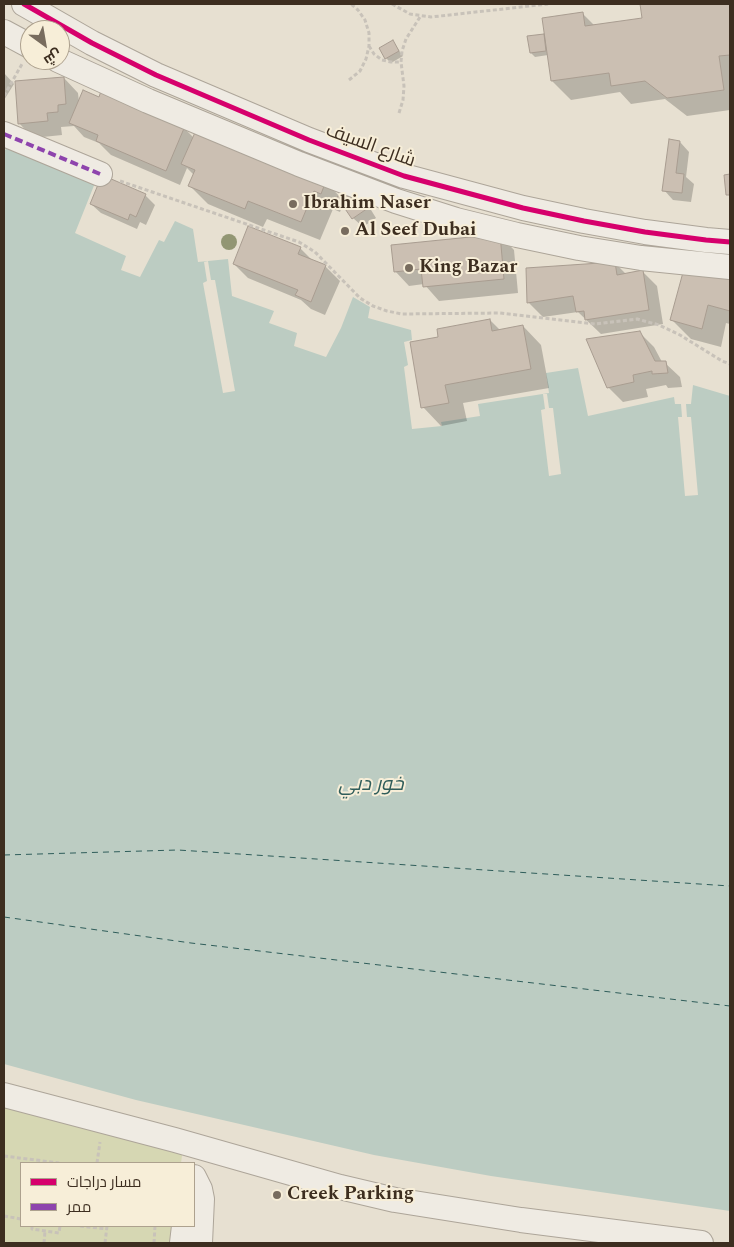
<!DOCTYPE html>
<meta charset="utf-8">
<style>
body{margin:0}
#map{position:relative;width:734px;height:1247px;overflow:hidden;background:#e7e0d1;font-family:Spectral,Cairo,serif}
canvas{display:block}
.frame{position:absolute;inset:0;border:5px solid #3d2e20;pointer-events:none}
.legend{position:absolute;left:20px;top:1162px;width:175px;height:65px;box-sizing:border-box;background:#f7eed8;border:1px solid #ada18e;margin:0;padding:6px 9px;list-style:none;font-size:15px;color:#3d2e20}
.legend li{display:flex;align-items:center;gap:10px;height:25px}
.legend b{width:25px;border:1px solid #ada18e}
.north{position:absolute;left:20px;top:20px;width:50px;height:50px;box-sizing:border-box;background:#f7eed8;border:1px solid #ada18e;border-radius:50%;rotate:148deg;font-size:14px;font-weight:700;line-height:20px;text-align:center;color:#3d2e20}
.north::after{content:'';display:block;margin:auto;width:18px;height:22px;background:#786c5e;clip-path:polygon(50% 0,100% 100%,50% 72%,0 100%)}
</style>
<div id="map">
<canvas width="734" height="1247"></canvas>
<div class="frame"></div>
<ul class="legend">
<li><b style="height:6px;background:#d6006c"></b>مسار دراجات</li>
<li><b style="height:6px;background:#8e44ad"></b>ممر</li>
</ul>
<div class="north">ش</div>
</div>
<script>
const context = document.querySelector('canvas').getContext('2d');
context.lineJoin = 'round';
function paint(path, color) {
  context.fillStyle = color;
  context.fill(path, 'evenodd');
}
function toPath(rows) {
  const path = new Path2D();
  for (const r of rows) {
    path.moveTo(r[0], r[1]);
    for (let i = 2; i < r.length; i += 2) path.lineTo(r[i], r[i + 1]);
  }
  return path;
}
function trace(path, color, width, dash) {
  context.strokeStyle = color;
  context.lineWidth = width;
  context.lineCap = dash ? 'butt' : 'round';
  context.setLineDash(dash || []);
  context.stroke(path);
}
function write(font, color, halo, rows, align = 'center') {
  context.font = font + ' Spectral,Cairo,serif';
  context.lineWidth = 4;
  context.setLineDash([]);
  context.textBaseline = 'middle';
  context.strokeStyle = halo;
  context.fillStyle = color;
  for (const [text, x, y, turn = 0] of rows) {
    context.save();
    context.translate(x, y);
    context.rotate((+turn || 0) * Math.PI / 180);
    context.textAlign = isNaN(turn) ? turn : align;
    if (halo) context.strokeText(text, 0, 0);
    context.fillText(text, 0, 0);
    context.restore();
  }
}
paint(toPath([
 [4,1103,183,1148,181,1163,21,1163,21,1226,173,1226,171,1243,4,1243]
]), '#d6d7b3');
paint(toPath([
 [9,146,95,183,75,233,126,256,121,270,140,277,159,240,164,242,175,221,193,229,198,262,228,259,232,296,274,311,269,323,297,333,294,346,326,357,341,328,353,297,370,307,368,318,411,330,412,340,404,342,408,365,404,367,412,429,442,426,441,422,480,416,478,404,549,393,546,373,578,368,588,416,674,397,675,404,691,404,693,385,730,396,730,1211,491,1176,374,1155,136,1100,4,1064,4,151]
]), '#bcccc2');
paint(toPath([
 [208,261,211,280,215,280,235,391,223,393,203,283,207,281,204,262],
 [543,394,547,394,549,408,553,408,561,474,549,476,541,410,545,409],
 [681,404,686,404,687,417,691,417,698,495,685,496,678,417,682,417]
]), '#e7e0d1');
paint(toPath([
 [641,4,730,4,730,110,687,116,665,99,631,104,620,92,571,100,552,81,548,55,535,57,531,53,544,36,546,38,583,14,595,26,643,19],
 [393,42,403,56,391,63,386,58],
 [4,73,14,84,4,100],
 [64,78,78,93,79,102,184,128,194,138,326,182,340,197,363,197,376,218,363,227,353,218,343,204,340,212,333,209,320,240,267,219,263,227,208,204,189,185,194,175,187,168,180,185,111,155,99,143,84,137,74,126,61,127,62,135,33,138,19,123],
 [680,142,689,152,686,177,694,184,691,202,673,200,664,190],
 [145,195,155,205,146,225,140,222,137,229,101,213,91,204],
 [500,235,514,250,518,293,439,301,424,284,409,286,395,271],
 [300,248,314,262,325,266,340,281,325,315,311,309,301,300,248,278,234,264],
 [615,263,626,274,643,272,657,286,663,324,601,334,578,312,543,317,529,303,527,269],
 [730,276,730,324,726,323,721,347,691,339,672,320],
 [490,320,500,330,523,326,541,345,549,388,463,403,467,421,441,426,423,407,440,338],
 [639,332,654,347,662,362,665,363,680,377,682,387,668,388,666,385,646,389,648,397,623,402,608,387]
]), '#0003');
trace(toPath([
 [4,855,178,850,730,886],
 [4,917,191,943,730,1006]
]), '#2f5d5a', 1, [6, 5]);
const building = toPath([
 [640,4,730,4,730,55,719,56,724,90,667,98,645,81,611,86,609,73,551,81,542,18,583,12,585,26,642,18,640,4],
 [544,34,546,51,530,53,527,36,544,34],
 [393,40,399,51,385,59,379,48,393,40],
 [64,77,66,104,58,105,58,112,47,113,48,121,18,124,15,81,64,77],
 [83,90,99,97,101,91,185,126,166,171,96,141,98,135,69,123,83,90],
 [197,128,326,181,321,194,314,191,301,222,248,201,245,209,188,186,195,170,181,164,197,128],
 [669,139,680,141,676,173,684,174,682,193,662,191,669,139],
 [730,174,730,195,726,195,724,175,730,174],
 [102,175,146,194,136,217,130,214,128,220,90,204,102,175],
 [353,186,368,208,352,219,337,197,353,186],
 [248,226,301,247,298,254,326,265,311,302,295,295,298,290,233,264,248,226],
 [500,234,504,279,423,287,421,269,394,272,391,245,500,234],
 [615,262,617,275,643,270,649,310,585,320,584,311,576,312,573,296,527,303,526,268,615,262],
 [685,265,730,275,730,311,708,305,702,329,670,320,685,265],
 [490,319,492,331,523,325,531,369,445,385,449,403,421,408,410,342,438,337,437,329,490,319],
 [640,331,655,361,666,361,668,373,652,374,652,371,633,375,634,382,607,388,586,339,640,331]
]);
paint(building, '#cbbfb2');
trace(building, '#a89c90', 1);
const minor = toPath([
 [24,4,92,43,156,75,309,140,404,176,523,208,584,221,645,232,706,240,730,242],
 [4,32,30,46],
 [58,60,148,101,299,164,396,201,456,220,517,235,579,248,641,258,730,267],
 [4,134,100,174],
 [4,1095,175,1140,340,1187,395,1200,521,1220,701,1243],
 [194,1177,200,1189,202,1199,200,1243],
 [182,1243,184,1226]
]);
trace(minor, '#ada599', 26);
trace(toPath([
 [392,4,410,14,431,17,548,4],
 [369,46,374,54,382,60,391,62,401,62],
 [349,80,360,71,366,59,369,46,369,33,365,20,358,10,351,4],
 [4,96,22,64],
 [399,113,403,100,404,86,401,62,402,51,406,39,420,17],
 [120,181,299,242,315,252,360,298,373,306,387,311,402,314,500,313,595,324,637,319,659,325,680,335,722,361,730,364],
 [4,1156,59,1163],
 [97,1163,100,1142],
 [4,1216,21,1219],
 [32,1226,32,1229,59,1233,60,1226],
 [80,1226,107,1229],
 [44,1243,45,1231],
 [105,1243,107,1226],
 [154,1243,155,1226]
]), '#c8c2b9', 3, [4, 2.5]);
trace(minor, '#efebe3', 24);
trace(toPath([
 [4,134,100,174]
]), '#8e44ad', 4, [8, 4]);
trace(toPath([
 [24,4,92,43,156,75,309,140,404,176,523,208,584,221,645,232,706,240,730,242]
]), '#d6006c', 5);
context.fillStyle = '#929673';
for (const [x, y] of [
 [229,242]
]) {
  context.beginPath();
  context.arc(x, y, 8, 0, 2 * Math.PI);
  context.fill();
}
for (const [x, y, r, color] of [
 [293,204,5,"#786c5e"],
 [345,231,5,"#786c5e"],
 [409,268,5,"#786c5e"],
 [277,1195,5,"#786c5e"]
]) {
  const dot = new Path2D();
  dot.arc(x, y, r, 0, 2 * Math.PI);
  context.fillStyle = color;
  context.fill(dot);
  trace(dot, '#f7eed8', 2);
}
write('19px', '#3d2e20', '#f7eed8', [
 ["شارع السيف",370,147,20]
]);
write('bold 19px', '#3d2e20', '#f7eed8', [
 ["Ibrahim Naser",303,204],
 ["Al Seef Dubai",355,231],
 ["King Bazar",419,268],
 ["Creek Parking",287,1195]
], 'left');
write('italic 20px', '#2f5d5a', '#f7eed8', [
 ["خور دبي",371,786]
]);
</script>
